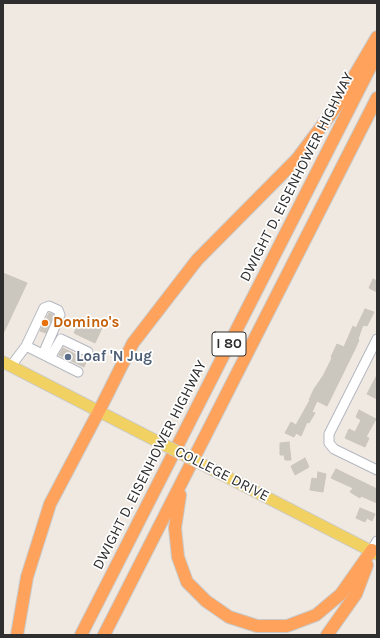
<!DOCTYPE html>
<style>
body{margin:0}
#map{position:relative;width:380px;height:638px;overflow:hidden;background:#efe9e1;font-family:Karla,sans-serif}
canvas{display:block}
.frame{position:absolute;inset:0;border:4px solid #2e2e2e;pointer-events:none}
</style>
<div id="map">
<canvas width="380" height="638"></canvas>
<div class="frame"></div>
</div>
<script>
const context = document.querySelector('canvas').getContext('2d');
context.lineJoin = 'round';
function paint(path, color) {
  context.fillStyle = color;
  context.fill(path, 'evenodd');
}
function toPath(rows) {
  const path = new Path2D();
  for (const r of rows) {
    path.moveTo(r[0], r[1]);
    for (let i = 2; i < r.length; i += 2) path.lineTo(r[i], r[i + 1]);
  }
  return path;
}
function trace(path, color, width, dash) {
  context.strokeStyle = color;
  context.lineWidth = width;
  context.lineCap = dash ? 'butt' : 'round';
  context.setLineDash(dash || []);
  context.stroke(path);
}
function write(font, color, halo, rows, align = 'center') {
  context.font = font + ' Karla,sans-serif';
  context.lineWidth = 3.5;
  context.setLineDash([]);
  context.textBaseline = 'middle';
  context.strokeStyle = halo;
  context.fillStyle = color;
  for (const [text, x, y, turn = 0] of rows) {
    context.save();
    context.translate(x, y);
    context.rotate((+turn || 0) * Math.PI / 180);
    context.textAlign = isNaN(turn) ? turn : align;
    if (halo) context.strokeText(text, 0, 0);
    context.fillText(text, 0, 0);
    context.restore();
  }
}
const building = toPath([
 [3,273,27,283,3,334,3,273],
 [373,279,377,281,377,292,369,288,373,279],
 [365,309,374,312,367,326,363,325,358,339,359,340,356,347,327,406,317,401,312,412,315,413,309,423,307,422,301,436,296,433,294,437,285,433,291,422,296,425,310,400,309,400,314,389,323,376,332,358,331,357,337,344,344,347,353,326,356,328,365,309],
 [49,313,54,315,46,333,40,331,49,313],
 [81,318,102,328,95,343,74,333,81,318],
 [63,348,87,360,84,367,59,355,63,348],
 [377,375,377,399,367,394,377,375],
 [359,410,376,419,366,437,369,438,365,447,345,438,349,429,355,432,361,420,356,417,359,410],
 [289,442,291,460,285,460,284,455,280,455,280,443,289,442],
 [305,458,309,467,295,475,291,466,305,458],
 [336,469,377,489,377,503,361,496,360,498,350,492,353,488,331,478,336,469],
 [318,472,326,474,323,492,310,490,312,478,317,479,318,472],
 [360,508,375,514,372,521,367,518,365,522,356,518,360,508]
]);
paint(building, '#cbc7bf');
trace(building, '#cbc5ba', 1);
const minor = toPath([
 [377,339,329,434,329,443,334,449,377,470],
 [26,346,78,372],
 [50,358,61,339,88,352],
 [11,366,26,346,44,308,49,306,58,310,60,315,43,354],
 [372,550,377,541]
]);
const major = toPath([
 [3,362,139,432],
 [231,479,377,554]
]);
const highway = toPath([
 [180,495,175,528,178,557,187,582,206,601,229,617,257,626,287,626,316,615,341,594,372,550],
 [17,635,27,577,50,504,99,411,133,343,197,260,297,159,336,107,377,37],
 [81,635,377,54],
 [104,635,377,98],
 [327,635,356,594,367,565]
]);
trace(minor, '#b4b7c1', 11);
trace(major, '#c9c9c9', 13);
trace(highway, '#c9c9c9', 14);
trace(minor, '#fff', 9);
trace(major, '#f2d163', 11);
trace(highway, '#ffa35c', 12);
const majorBridge = toPath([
 [139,432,231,479]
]);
trace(majorBridge, '#c9c9c9', 13, []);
trace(majorBridge, '#f2d163', 11);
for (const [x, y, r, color] of [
 [45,323,4,"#e8710a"],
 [68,357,4,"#5c6f8a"]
]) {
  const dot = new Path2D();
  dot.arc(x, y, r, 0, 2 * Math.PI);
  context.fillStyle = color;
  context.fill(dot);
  trace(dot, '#fff', 1.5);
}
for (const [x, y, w] of [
 [229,344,34]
]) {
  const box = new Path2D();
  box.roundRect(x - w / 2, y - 12, w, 24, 3);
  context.fillStyle = '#fff';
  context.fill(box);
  trace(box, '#2e2e2e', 1);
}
write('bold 14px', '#2e2e2e', null, [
 ["I 80",229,344]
]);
write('15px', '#2e2e2e', '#fff', [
 ["DWIGHT D. EISENHOWER HIGHWAY",297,177,-63],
 ["DWIGHT D. EISENHOWER HIGHWAY",150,465,-63],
 ["COLLEGE DRIVE",222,474,27]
]);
write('bold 15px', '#c56008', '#fff', [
 ["Domino's",53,323]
], 'left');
write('bold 15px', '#4e5e75', '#fff', [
 ["Loaf 'N Jug",76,357]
], 'left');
</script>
